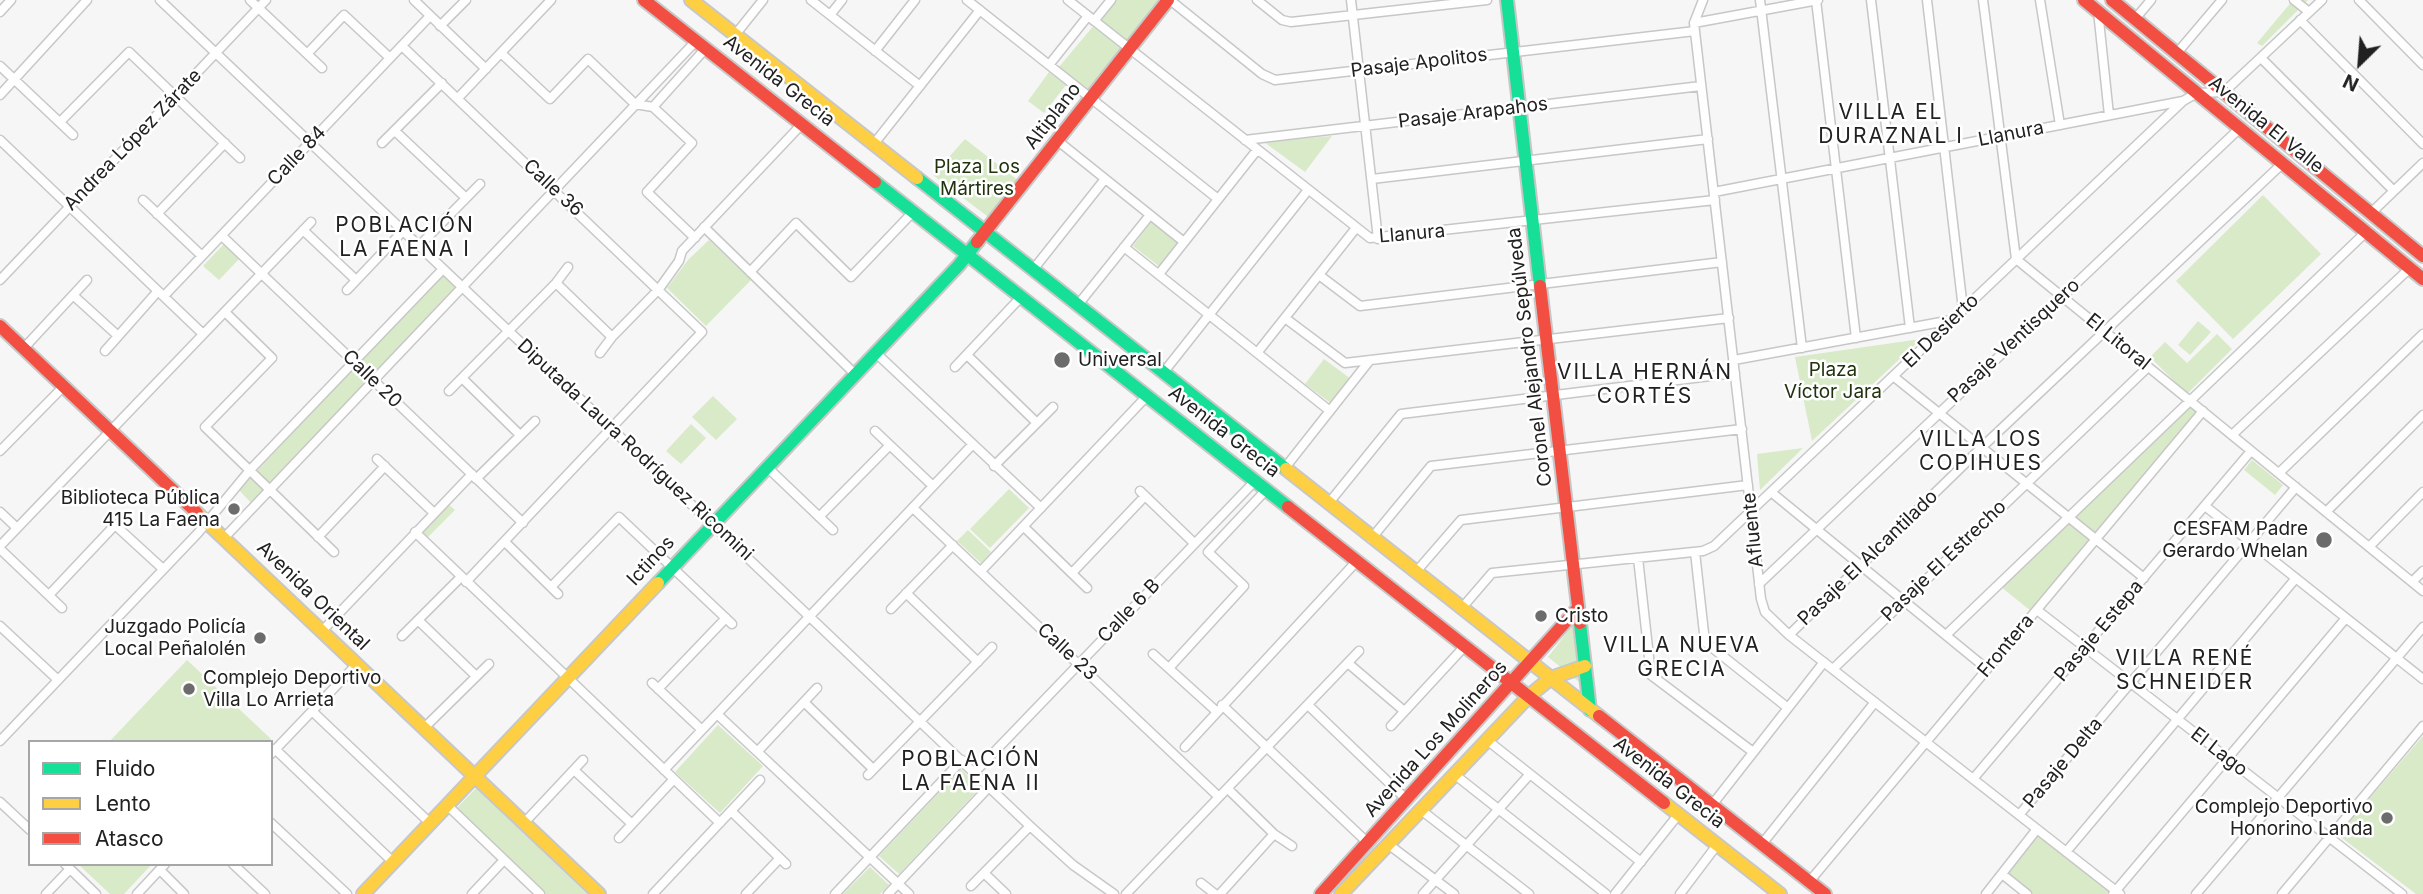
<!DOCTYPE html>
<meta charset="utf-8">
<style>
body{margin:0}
#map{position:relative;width:2423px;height:894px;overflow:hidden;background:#f6f6f6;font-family:Inter,sans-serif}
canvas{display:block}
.legend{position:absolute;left:28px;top:740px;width:245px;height:126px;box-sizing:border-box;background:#fff;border:2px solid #a6a6a6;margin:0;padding:9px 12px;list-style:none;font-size:21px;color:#212121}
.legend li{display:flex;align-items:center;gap:14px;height:35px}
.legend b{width:35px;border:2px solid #a6a6a6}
.north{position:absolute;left:2325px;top:28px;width:70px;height:70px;-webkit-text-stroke:5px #fff;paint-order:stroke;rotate:205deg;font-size:19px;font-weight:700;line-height:28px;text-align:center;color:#212121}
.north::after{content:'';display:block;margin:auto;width:24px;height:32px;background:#212121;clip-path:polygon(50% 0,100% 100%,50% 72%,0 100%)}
</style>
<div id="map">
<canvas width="2423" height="894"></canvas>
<ul class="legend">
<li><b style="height:9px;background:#16e098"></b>Fluido</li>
<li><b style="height:9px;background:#ffcf43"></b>Lento</li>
<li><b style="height:9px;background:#f24e42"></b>Atasco</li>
</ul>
<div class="north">N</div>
</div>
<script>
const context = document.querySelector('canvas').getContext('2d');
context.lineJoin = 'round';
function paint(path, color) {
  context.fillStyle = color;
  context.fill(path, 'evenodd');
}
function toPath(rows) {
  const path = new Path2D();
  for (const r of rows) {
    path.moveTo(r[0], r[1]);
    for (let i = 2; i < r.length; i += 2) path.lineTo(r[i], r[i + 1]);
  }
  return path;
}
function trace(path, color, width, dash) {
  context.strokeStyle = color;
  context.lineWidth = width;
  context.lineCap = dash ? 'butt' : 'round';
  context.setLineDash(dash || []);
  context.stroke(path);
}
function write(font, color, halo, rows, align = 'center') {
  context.font = font + ' Inter,sans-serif';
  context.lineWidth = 5;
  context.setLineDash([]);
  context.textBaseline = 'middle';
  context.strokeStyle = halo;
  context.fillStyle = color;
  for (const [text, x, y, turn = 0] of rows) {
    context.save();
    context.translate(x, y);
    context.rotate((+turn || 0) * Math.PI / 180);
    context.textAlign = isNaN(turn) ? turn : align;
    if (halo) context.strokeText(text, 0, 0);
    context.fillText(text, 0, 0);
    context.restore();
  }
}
paint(toPath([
 [1115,0,1163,0,1089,91,1059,67],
 [2293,0,2308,0,2262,46,2257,43],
 [1049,72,1066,85,1044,113,1028,101],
 [1332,136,1305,172,1264,142],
 [965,139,1020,182,991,219,933,175],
 [2263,195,2321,254,2233,339,2176,281],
 [1152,221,1179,242,1160,267,1133,246],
 [709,240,751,280,706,326,667,288,688,260],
 [224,244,240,258,219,280,203,266],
 [444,272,458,286,252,504,239,490],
 [2198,321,2211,332,2190,355,2178,345],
 [2217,334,2232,349,2187,394,2150,357,2165,342,2187,363],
 [1921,339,1812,441,1795,357],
 [1324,359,1351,379,1332,404,1305,384],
 [713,396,737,419,716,440,692,417],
 [2188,404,2196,412,2031,611,2001,587],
 [691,424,706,438,681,464,666,451],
 [1803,448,1760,490,1757,454],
 [2252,460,2283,485,2275,495,2244,470],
 [1009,489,1029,508,990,548,970,529],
 [447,503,455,510,426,539,419,532],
 [968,530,991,552,981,563,957,541],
 [1574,623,1583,685,1548,657],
 [187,660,271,739,269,742,109,742],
 [718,725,763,766,720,813,675,772],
 [2423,736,2423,894,2416,894,2338,835],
 [961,769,980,788,899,874,879,856],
 [476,788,587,894,544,894,456,809],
 [2037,834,2109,891,2106,894,2032,894,2006,873],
 [78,864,152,864,124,894,110,894],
 [870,867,889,885,880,894,843,894]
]), '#d8eac8');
const street = toPath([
 [160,0,1030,826,1073,865,1114,894],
 [250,0,322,68],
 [414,0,486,69],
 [811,0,920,86],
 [967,0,1218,199],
 [1068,0,1370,238,1715,200],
 [1170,0,1262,74,1275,80,1695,31],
 [1257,0,1282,20,1291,22,1487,0],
 [1351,0,1378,239],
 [1703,0,1694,23,1761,599,1765,612,1789,635,2120,894],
 [1760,0,1802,348],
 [1816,0,1856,338],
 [1871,0,1910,328],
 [1927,0,1963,309],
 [1983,0,2016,259,2423,591],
 [2040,0,2060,125],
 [2294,0,2309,12],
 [2359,0,2423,65],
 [2098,11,2109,115],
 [0,12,11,0],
 [830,15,842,0],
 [2135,19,2151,0],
 [2300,20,2423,144],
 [1094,21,1111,0],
 [1694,23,1818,0],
 [440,26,466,0],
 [735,35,763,0],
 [402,46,702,332,466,582],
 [875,51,915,0],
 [501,53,550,99,588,59,635,104,653,107,692,143,647,192,695,238],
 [2177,53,2222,0],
 [307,54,344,15,390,58],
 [2261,58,2394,191],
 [1049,65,1088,16],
 [0,66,73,135],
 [0,95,87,0],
 [458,98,551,0],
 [653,107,706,48],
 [60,122,129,52,240,158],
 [395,131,466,198],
 [0,140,203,334],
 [1245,140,1701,86],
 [1058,141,1184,242],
 [382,143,442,83],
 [873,145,980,10],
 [1372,179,1708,139],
 [1714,192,2183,101,2197,93,2224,92,2322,0],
 [143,200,202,256],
 [2371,213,2423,163],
 [157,214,225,143],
 [704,227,855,374],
 [303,230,356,280],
 [222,236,523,523],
 [419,246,480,184],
 [1124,247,1330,411],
 [1032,271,1105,179],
 [750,272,796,223,851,277,913,212],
 [1159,274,1257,150],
 [1319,275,1360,306,1722,262],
 [0,280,266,0],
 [556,283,612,337],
 [347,290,403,231],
 [74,296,117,335],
 [164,296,430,16],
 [1077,306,1150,215],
 [225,312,272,358,205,427,334,552],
 [1285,318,1345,363,1729,318],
 [24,348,87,280],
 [105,351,158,291],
 [600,353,612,337,659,289,679,261,682,251,802,124],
 [876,353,1041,508],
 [1257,353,1356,228],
 [967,355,1037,423],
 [1734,360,1952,320],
 [955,367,1021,297],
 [1163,373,1308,190],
 [1893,376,2144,578],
 [462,378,519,434],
 [449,391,556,283,568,267],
 [875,431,933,486],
 [2232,435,2410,268],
 [0,451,64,386],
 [377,459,434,513],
 [994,466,1053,407],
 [767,467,833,530],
 [1284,469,1370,360],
 [2279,473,2423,334],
 [476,479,535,421],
 [1140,491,1194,543],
 [1771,492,1987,669],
 [1328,504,1401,414,1735,373],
 [2205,506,2423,679],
 [913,508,1219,797],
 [0,512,17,528],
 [2326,512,2423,415],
 [819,517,890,445],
 [1024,527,1087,588],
 [415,532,720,823],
 [318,537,385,466],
 [224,538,696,41],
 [1371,539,1431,466,1742,429],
 [505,542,558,594],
 [0,546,311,222],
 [2369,547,2423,492],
 [0,549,62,608],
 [1695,552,1705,642,1788,708],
 [1638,558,1651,675,1753,752],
 [981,571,1147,396],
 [1072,573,1145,496],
 [1415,573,1461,520,1748,485],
 [2412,582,2423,571],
 [1759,584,2240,128],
 [551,587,619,517,732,624],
 [906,593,978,662],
 [49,595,115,525,163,569],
 [891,609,953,545],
 [1461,609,1492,573,1703,551,1714,546,2183,101],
 [2037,610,2402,894],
 [419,621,475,675],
 [0,626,57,679],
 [322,631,472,474],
 [1789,635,1981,448,2283,163],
 [1946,635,2366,232],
 [402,636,461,577],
 [1153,654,1216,711],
 [1349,664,1403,710],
 [1169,668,1244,586,1208,552,1266,490],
 [1833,669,2148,367],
 [652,683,702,730],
 [658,689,726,618],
 [804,702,873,769],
 [1222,705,1368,843],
 [1309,706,1407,800],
 [312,711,430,823],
 [717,714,909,894],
 [1391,726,1464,647],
 [424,728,489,664],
 [1487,740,1641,862],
 [0,741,198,533,250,470,443,269],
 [1185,747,1356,562],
 [275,749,393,862],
 [758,751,817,688],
 [271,754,357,664],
 [574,770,632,824],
 [664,770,972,445],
 [975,772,1255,481],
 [1454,774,1606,894],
 [868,775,992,647],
 [1973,779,2251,451],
 [1228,789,1274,834,1292,846],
 [0,802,30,830],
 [447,805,540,894],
 [1712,805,1824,662],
 [1421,810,1529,894],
 [731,811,786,864],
 [2019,815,2296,487],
 [271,823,347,894],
 [524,823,583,760],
 [619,838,674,779],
 [1388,844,1454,894],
 [1762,844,1875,702],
 [2066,852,2296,578],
 [65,864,96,894],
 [233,864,265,894],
 [160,870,184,894],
 [984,873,1006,894],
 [2002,874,2027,894],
 [1809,882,2203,411],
 [1201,883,1215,894],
 [971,886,1030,826],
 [46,894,70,869],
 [137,894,165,864],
 [472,894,504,860],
 [653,894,760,780],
 [746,894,780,858],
 [835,894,962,760],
 [888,894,989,787],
 [1126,894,1359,651],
 [1220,894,1274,834],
 [1423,894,1530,774],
 [1615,894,1678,815],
 [1680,894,1717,845],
 [1986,894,2037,829],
 [2113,894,2346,618],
 [2196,894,2423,627],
 [2282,894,2423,726]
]);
const fast = toPath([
 [1507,0,1540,286],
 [917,178,1286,469],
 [875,182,1288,507],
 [658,583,959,265,977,242],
 [1580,623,1590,710]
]);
const slow = toPath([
 [691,0,917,178],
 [1286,469,1599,716],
 [197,513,599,894],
 [1664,803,1780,894],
 [363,894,658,583],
 [1341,894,1529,696,1551,678,1585,666]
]);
const jam = toPath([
 [644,0,875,182],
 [2084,0,2423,279],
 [2112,0,2423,256],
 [977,242,1168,0],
 [1540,286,1580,623],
 [0,326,197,513],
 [1288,507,1664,803],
 [1599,716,1825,894],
 [1321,894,1578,608]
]);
trace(street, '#c7c7c7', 11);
trace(fast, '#c7c7c7', 16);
trace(slow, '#c7c7c7', 16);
trace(jam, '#c7c7c7', 16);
trace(street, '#fefefe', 8);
trace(fast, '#16e098', 12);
trace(slow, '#ffcf43', 12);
trace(jam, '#f24e42', 12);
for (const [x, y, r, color] of [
 [1062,360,9,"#6c6c6c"],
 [234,509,7,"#6c6c6c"],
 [2324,540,9,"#6c6c6c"],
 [1541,616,7,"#6c6c6c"],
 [260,638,7,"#6c6c6c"],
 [189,689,7,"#6c6c6c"],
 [2387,818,7,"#6c6c6c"]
]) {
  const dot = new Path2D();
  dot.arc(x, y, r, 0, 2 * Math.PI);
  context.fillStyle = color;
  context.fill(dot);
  trace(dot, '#fff', 2.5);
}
write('19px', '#212121', '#fff', [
 ["Pasaje Apolitos",1419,63,-7],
 ["Avenida Grecia",779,81,38],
 ["Pasaje Arapahos",1473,113,-7],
 ["Altiplano",1053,116,-52],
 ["Avenida El Valle",2266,125,39],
 ["Llanura",2011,134,-11],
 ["Andrea López Zárate",133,140,-46],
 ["Calle 84",297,156,-46],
 ["Calle 36",553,188,43],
 ["Llanura",1412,234,-5],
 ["El Desierto",1941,331,-44],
 ["Pasaje Ventisquero",2014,341,-43],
 ["El Litoral",2118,342,39],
 ["Coronel Alejandro Sepúlveda",1530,357,-97],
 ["Calle 20",372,379,44],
 ["Avenida Grecia",1224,432,38],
 ["Diputada Laura Rodríguez Ricomini",635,450,43],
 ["Afluente",1753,530,-96],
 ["Pasaje El Alcantilado",1868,558,-44],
 ["Ictinos",651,561,-47],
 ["Pasaje El Estrecho",1944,561,-44],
 ["Avenida Oriental",313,596,44],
 ["Calle 6 B",1129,611,-46],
 ["Pasaje Estepa",2099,631,-50],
 ["Frontera",2006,646,-50],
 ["Calle 23",1067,652,43],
 ["Avenida Los Molineros",1436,739,-48],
 ["El Lago",2219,752,38],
 ["Pasaje Delta",2063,763,-50],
 ["Avenida Grecia",1669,783,38]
]);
write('19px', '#21330e', '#fff', [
 ["Plaza Los",977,167],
 ["Mártires",977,189],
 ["Plaza",1833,370],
 ["Víctor Jara",1833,392]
]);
write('19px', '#212121', '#fff', [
 ["Universal",1078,360,"left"],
 ["Biblioteca Pública",220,498],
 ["415 La Faena",220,520],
 ["CESFAM Padre",2308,529],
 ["Gerardo Whelan",2308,551],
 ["Cristo",1555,616,"left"],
 ["Juzgado Policía",246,627],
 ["Local Peñalolén",246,649],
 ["Complejo Deportivo",203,678,"left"],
 ["Villa Lo Arrieta",203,700,"left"],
 ["Complejo Deportivo",2373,807],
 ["Honorino Landa",2373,829]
], 'right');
context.letterSpacing = '2px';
write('21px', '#212121', '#fff', [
 ["VILLA EL",1891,113],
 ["DURAZNAL I",1891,137],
 ["POBLACIÓN",405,226],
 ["LA FAENA I",405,250],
 ["VILLA HERNÁN",1645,373],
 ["CORTÉS",1645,397],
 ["VILLA LOS",1981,440],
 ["COPIHUES",1981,464],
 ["VILLA NUEVA",1682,646],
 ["GRECIA",1682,670],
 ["VILLA RENÉ",2185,659],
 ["SCHNEIDER",2185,683],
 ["POBLACIÓN",971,760],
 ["LA FAENA II",971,784]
]);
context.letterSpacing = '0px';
</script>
